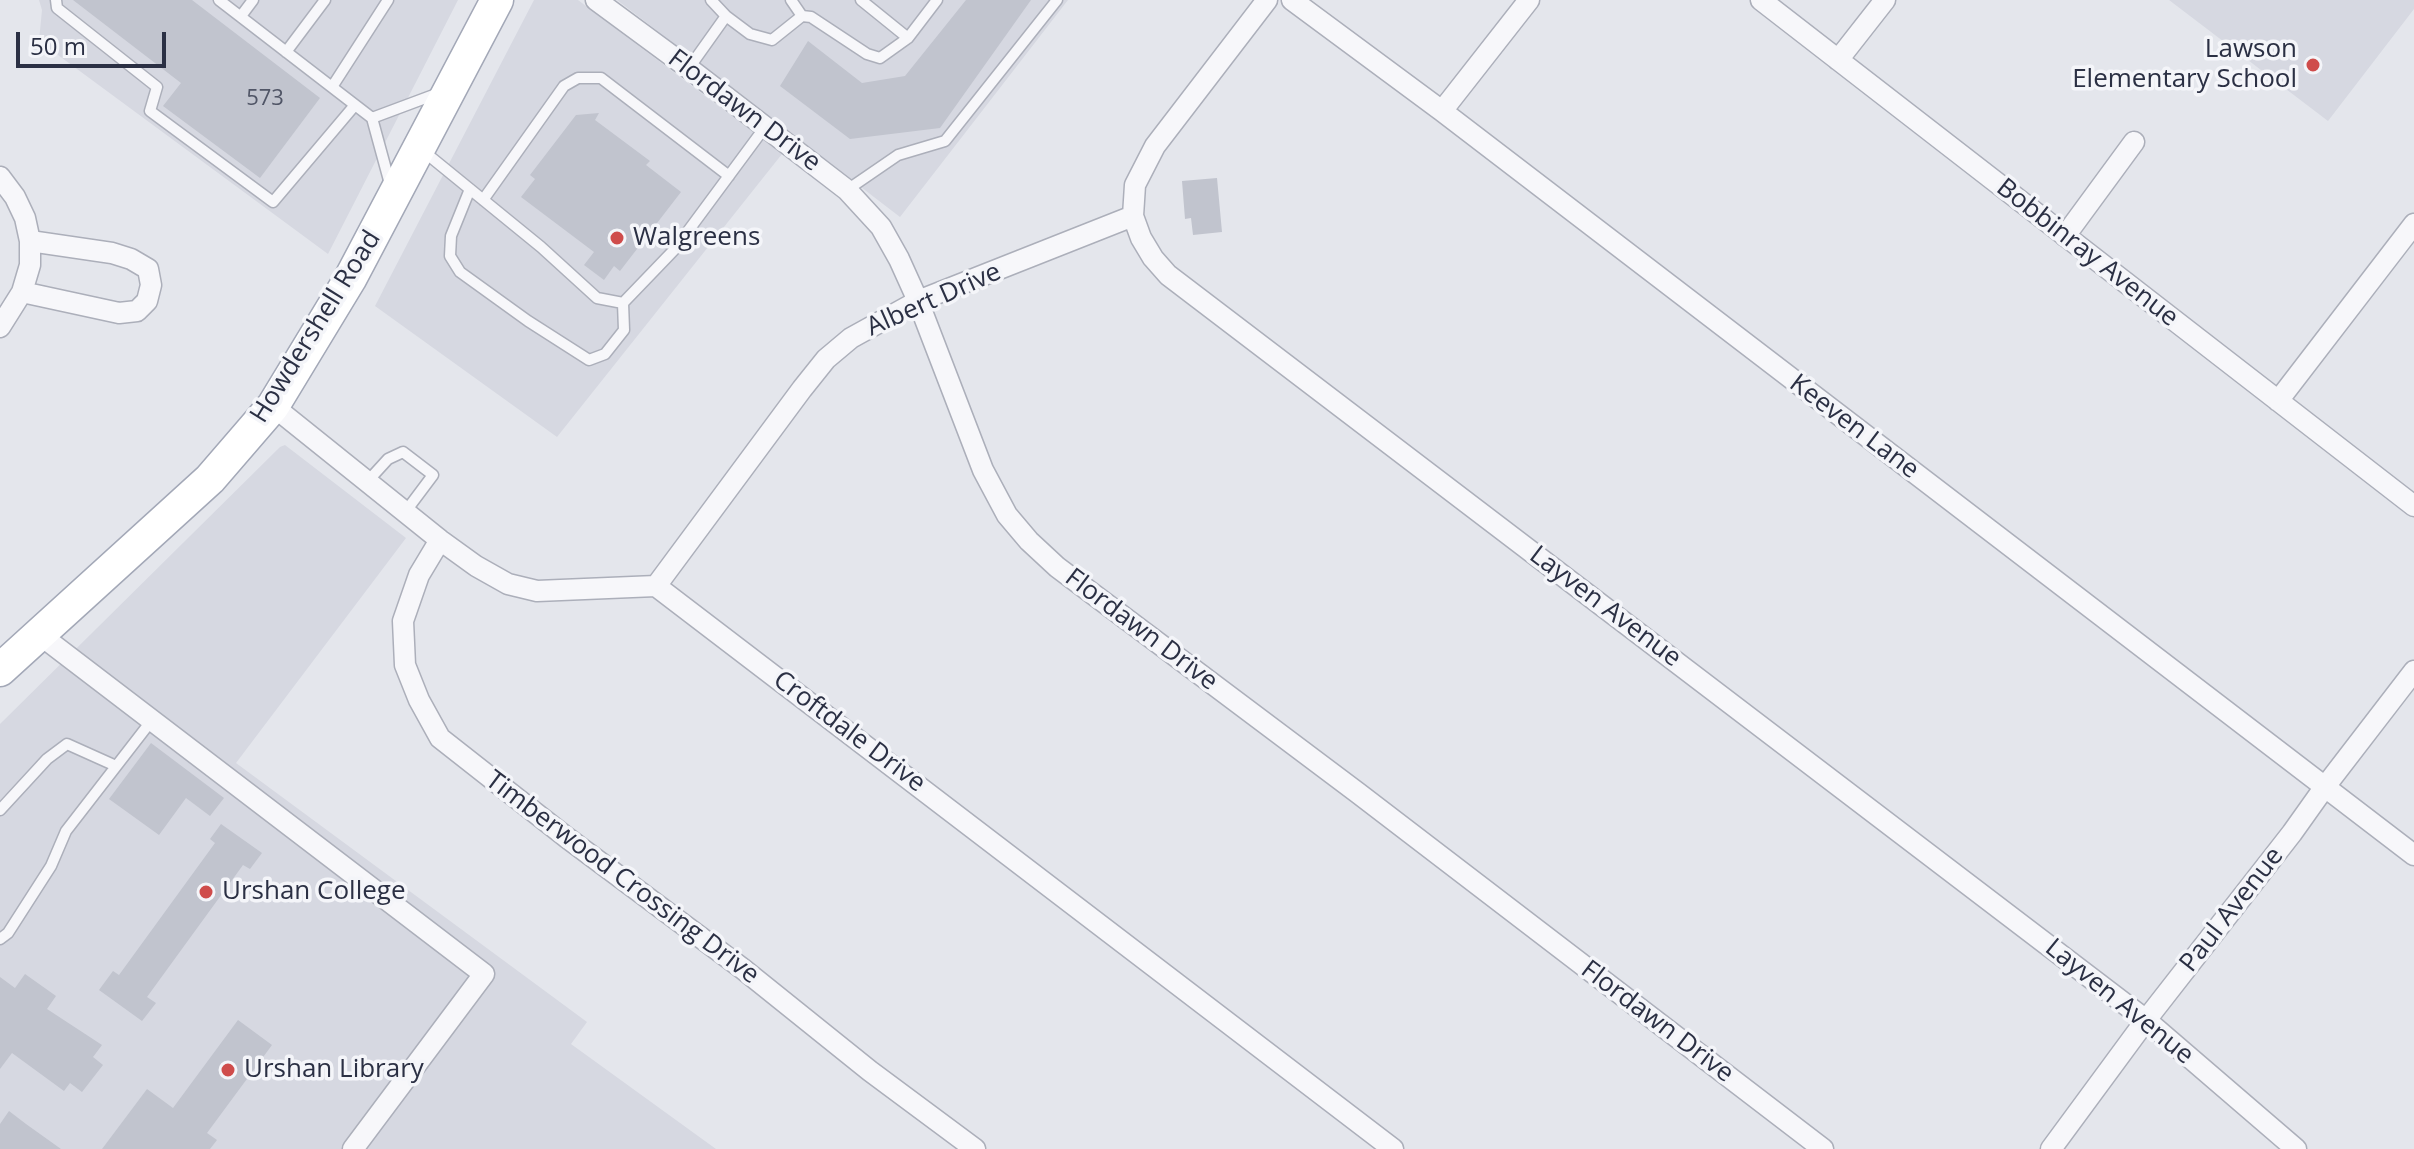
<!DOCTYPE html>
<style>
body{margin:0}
#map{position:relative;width:2414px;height:1149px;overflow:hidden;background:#e4e6ec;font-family:"Open Sans",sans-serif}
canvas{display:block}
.scale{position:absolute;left:16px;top:32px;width:150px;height:36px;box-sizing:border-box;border:4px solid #2b3044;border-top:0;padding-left:10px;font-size:24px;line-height:28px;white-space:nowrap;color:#2b3044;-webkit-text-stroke:6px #f4f5f9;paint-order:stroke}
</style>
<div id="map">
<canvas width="2414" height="1149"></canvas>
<div class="scale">50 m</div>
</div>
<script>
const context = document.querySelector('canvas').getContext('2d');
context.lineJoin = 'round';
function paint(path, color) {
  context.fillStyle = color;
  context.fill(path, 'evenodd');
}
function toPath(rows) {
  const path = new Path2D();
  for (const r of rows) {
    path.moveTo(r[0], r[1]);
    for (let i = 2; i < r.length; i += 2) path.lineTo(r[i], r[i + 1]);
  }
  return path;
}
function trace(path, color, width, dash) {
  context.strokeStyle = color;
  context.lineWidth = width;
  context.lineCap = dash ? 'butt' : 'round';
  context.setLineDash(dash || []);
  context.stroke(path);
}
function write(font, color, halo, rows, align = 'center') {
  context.font = font + ' "Open Sans",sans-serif';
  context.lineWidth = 7;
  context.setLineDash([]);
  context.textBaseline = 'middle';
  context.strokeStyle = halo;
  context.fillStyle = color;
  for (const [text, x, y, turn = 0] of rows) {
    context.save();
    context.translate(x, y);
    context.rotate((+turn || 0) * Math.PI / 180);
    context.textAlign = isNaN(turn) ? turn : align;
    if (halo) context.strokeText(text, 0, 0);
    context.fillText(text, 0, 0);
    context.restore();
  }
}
paint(toPath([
 [39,0,458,0,328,254,39,41,42,10],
 [534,0,578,0,782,154,557,437,375,306],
 [617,0,1068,0,900,217],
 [2169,0,2414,0,2414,9,2328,121],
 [285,445,406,538,236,763,587,1022,571,1044,716,1149,0,1149,0,724,280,447]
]), '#d6d8e1');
paint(toPath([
 [73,0,192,0,320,98,260,178,163,106,181,83],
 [966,0,1031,0,940,128,850,139,780,86,808,41,862,83,905,76],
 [599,113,595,120,650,161,646,165,681,192,620,271,614,266,604,280,584,265,594,252,521,197,535,179,530,175,576,115],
 [1217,178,1222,232,1193,235,1191,218,1185,219,1182,181],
 [151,743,224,798,210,816,186,798,159,835,109,799],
 [221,824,262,853,250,869,243,865,147,997,156,1003,142,1021,99,990,113,971,119,975,215,843,210,839],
 [25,974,56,996,47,1009,102,1045,93,1057,103,1065,82,1092,70,1083,64,1091,12,1053,0,1069,0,977,15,988],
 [238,1020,272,1045,207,1133,217,1140,210,1149,102,1149,147,1089,173,1108],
 [9,1111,26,1124,61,1149,0,1149,0,1124]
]), '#c1c4ce');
const service = toPath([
 [56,0,57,8,157,87,150,111,273,202,355,105],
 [219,0,372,118],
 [791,0,802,16],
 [861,0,908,38],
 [241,16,253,0],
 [726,16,750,34,772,40,802,16,811,17,867,54,880,58,908,38,937,0],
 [286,52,325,0],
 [689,68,726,16,711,0],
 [332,87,388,0],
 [422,150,541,247,597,298,623,303,674,250,765,127],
 [390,184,372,118,439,93],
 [470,189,451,236,450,256,460,272,528,321,589,360,605,354,624,330,623,303],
 [847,190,898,155,945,141,1057,0],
 [483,200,564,86,578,78,601,78,729,176],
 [367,482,388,459,403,452,433,475,406,511],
 [0,810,47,759,67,744,116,766],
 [0,939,8,933,51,866,66,831,152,720]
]);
const minor = toPath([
 [596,0,695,73,847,190,881,227,899,259,918,301,983,470,1007,515,1029,541,1057,567,1358,793,1823,1149],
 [1267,0,1155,146,1135,185,1133,216,1141,238,1153,258,1168,275,2146,1020,2296,1149],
 [1292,0,1442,111,2414,855],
 [1761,0,2414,506],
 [1838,60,1885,0],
 [1442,111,1529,0],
 [0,177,15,197,25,218,30,241,30,265,22,292,0,327],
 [2065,236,2134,142],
 [22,292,119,313,137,311,147,301,151,285,148,269,131,259,112,253,30,241],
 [2278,401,2414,224],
 [273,406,440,540,476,566,508,584,537,591,656,586,1393,1149],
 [440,540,419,575,403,621,405,665,419,700,440,738,566,837,743,969,870,1071,975,1149],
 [656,586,802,389,826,359,851,338,918,301,1133,216],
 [39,634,484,974,353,1149],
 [2051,1149,2146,1020,2292,833,2324,788,2414,671]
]);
const primary = toPath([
 [0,670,210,479,273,406,350,279,497,0]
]);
trace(service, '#acafba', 13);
trace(minor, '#acafba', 23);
trace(primary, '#a3a8b7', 35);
trace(service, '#f7f7fa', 10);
trace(minor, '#f7f7fa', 20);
trace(primary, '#fff', 32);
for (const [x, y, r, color] of [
 [2313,65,8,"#cf4c4b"],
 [617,238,8,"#cf4c4b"],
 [206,892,8,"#cf4c4b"],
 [228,1070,8,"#cf4c4b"]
]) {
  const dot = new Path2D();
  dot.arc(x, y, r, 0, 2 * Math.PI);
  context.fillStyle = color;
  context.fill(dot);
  trace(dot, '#f4f5f9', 3);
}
write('22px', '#505566', null, [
 ["573",265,99]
]);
write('26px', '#2b3044', '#f4f5f9', [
 ["Lawson",2297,50,"right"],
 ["Elementary School",2297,80,"right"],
 ["Walgreens",633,238],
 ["Urshan College",222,892],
 ["Urshan Library",244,1070]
], 'left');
write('26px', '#2b3044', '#f4f5f9', [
 ["Flordawn Drive",744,111,37],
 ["Bobbinray Avenue",2087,253,38],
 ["Albert Drive",934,300,-24],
 ["Howdershell Road",316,327,-58],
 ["Keeven Lane",1854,427,37],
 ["Layven Avenue",1605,607,37],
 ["Flordawn Drive",1141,630,37],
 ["Croftdale Drive",849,732,37],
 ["Timberwood Crossing Drive",622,878,37],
 ["Paul Avenue",2232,910,-52],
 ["Layven Avenue",2119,1002,39],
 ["Flordawn Drive",1657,1022,37]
]);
</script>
